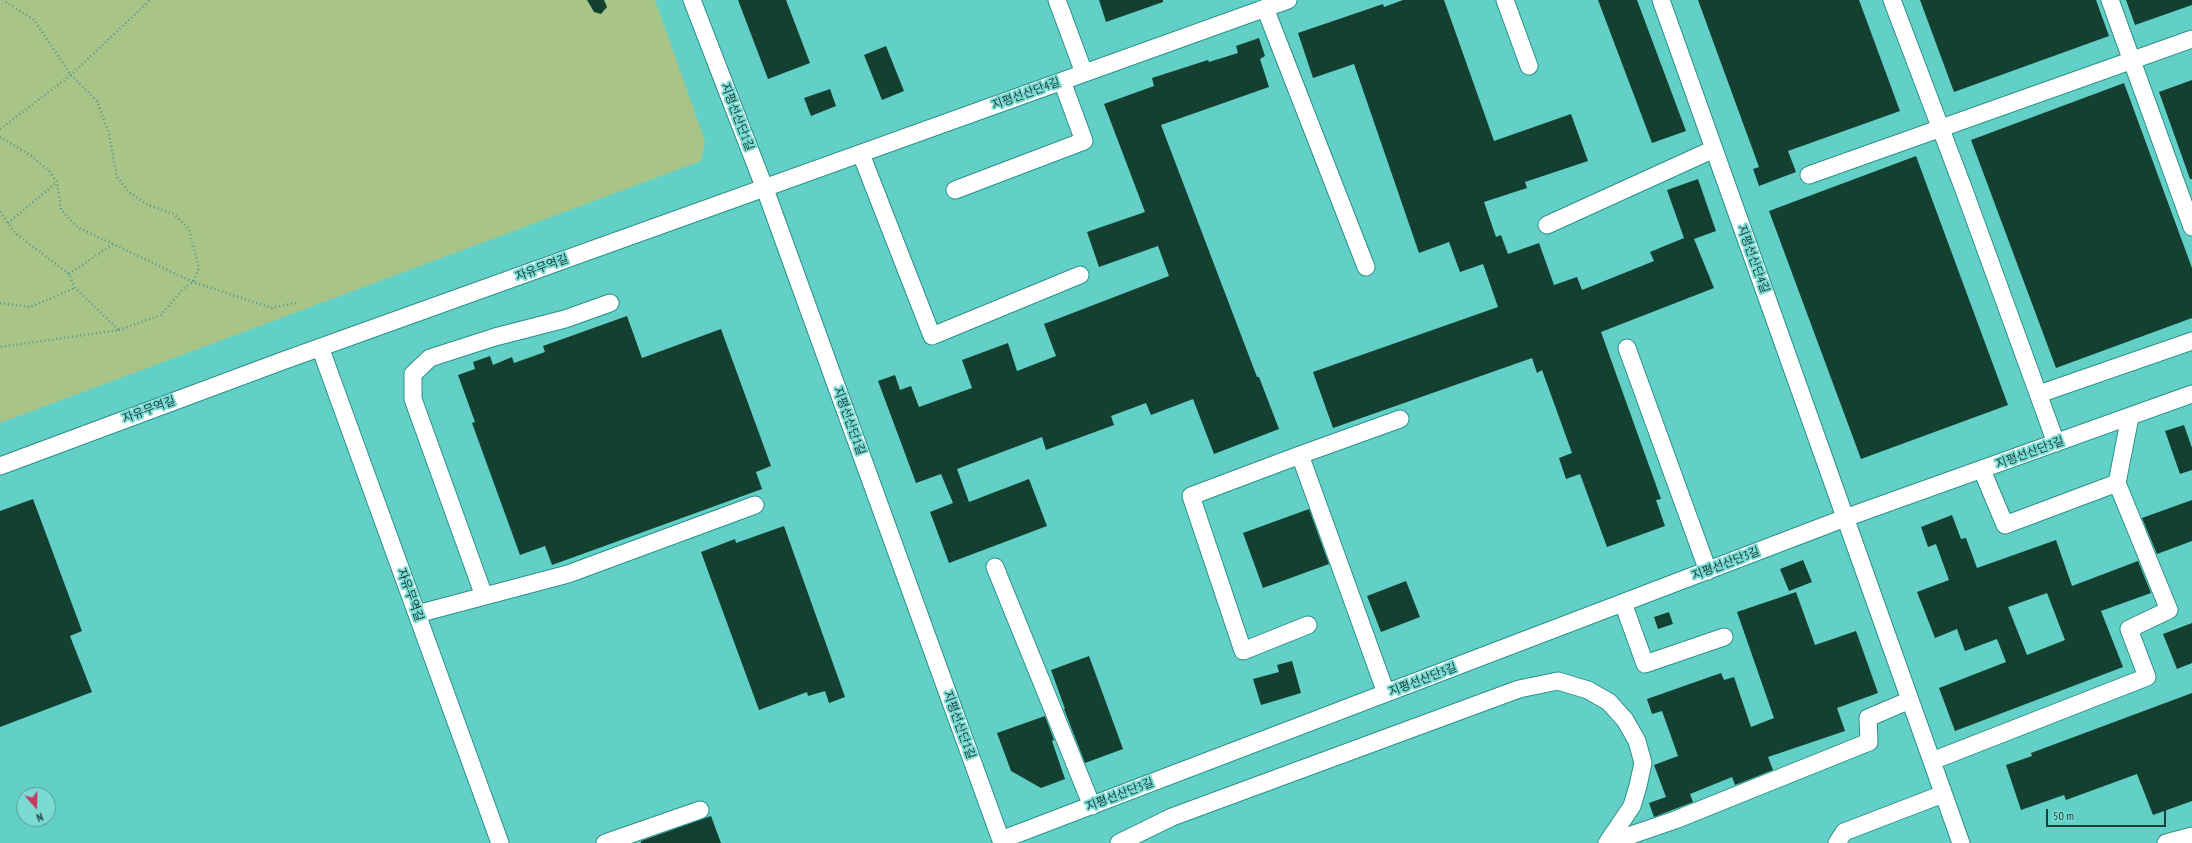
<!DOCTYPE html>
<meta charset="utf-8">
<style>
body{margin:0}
#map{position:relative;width:2192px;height:843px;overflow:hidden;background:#7bdbd2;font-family:"PT Sans Narrow",sans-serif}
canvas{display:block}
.north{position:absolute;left:16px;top:787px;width:40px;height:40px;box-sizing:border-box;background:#7bdbd2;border:1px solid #539d96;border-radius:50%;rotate:160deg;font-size:11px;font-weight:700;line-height:16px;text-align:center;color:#17403c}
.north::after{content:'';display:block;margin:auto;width:14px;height:18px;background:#c63760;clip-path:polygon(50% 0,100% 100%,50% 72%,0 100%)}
.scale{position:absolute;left:2046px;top:809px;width:120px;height:18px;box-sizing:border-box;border:2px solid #17403c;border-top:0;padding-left:5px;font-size:12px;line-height:14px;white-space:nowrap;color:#17403c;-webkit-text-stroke:3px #7bdbd2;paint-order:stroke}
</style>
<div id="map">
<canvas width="2192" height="843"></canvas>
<div class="north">N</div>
<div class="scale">50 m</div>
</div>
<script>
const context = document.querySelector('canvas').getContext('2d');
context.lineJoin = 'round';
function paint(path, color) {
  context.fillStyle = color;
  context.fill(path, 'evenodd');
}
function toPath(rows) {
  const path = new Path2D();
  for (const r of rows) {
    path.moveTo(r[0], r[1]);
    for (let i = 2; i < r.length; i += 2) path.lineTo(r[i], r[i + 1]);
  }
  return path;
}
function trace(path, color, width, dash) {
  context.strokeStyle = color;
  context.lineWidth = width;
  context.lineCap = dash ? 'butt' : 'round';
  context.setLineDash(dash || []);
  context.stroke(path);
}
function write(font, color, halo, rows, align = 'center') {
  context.font = font + ' "PT Sans Narrow","Noto Sans KR",sans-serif';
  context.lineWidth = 4;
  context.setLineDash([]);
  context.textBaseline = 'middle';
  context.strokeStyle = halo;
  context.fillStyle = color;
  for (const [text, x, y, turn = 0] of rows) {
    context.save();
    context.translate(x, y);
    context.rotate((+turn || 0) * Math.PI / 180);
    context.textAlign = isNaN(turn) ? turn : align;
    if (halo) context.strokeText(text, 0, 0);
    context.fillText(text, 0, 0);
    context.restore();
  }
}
paint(toPath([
 [0,0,2192,0,2192,843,0,843],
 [24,795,48,795,48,819,24,819]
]), '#63d0c7');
paint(toPath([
 [0,0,655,0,705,141,701,161,0,423]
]), '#a8c487');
paint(toPath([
 [587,0,604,0,607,7,601,14,594,12],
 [738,0,786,0,810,63,768,79],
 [1099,0,1163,0,1163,2,1106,22],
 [1403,0,1444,0,1494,141,1571,114,1588,161,1525,182,1527,188,1484,202,1496,237,1501,235,1508,254,1539,243,1554,285,1577,277,1582,290,1654,261,1650,252,1684,238,1667,190,1698,179,1716,231,1694,239,1714,288,1601,332,1661,499,1656,500,1665,526,1607,547,1580,474,1566,479,1559,458,1572,453,1542,370,1537,373,1532,358,1333,428,1313,372,1498,307,1483,264,1460,272,1449,242,1419,253,1354,64,1313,78,1298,33,1383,4,1384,7],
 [1598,0,1637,0,1686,131,1652,143],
 [1698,0,1859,0,1900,111,1788,151,1796,172,1759,186,1753,169,1759,167],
 [1920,0,2096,0,2109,36,1954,92],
 [2126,0,2192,0,2192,5,2135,25],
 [1259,38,1265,56,1260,59,1269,87,1161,125,1257,377,1259,377,1279,429,1214,454,1193,399,1151,415,1146,403,1111,416,1114,425,1046,450,1042,437,957,469,969,502,1029,479,1047,526,949,563,930,512,953,503,941,474,916,483,878,381,895,375,900,390,911,386,919,407,972,388,962,360,1008,343,1017,371,1056,356,1044,324,1169,276,1158,246,1099,267,1087,232,1145,212,1104,104,1154,86,1152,78,1208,60,1209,62,1238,53,1236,46],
 [886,46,904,91,882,100,864,55],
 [2192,80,2192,179,2190,179,2159,92],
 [2124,83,2192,268,2192,318,2056,368,1971,140],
 [830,89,836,106,811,116,804,98],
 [1916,156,2008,405,1861,459,1769,211],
 [627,316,642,358,721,329,771,466,756,472,762,489,552,565,545,546,520,555,472,423,475,422,458,375,475,369,473,362,490,356,493,365,512,357,514,363,545,352,543,346],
 [2184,425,2192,448,2192,470,2180,474,2165,431],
 [33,499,82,631,70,636,92,692,0,727,0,511],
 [2192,500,2192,541,2157,554,2142,518],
 [1309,509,1329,564,1263,588,1243,533],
 [1952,515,1961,539,1966,538,1977,568,2056,540,2072,586,2138,561,2151,593,2101,611,2123,667,1955,731,1939,688,2006,662,1997,639,1965,651,1957,629,1935,638,1917,592,1949,580,1936,544,1928,547,1921,527],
 [2047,593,2065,640,2027,655,2008,607],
 [784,526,845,697,829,703,825,691,808,696,807,692,759,710,701,552,735,539,736,543],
 [1803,560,1812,582,1789,591,1780,569],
 [1406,581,1420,617,1381,632,1367,596],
 [1796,592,1815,645,1856,631,1878,693,1837,708,1845,731,1768,757,1773,770,1735,785,1732,777,1690,794,1693,802,1654,817,1649,803,1666,797,1654,765,1678,756,1662,711,1652,714,1647,699,1721,673,1724,680,1734,677,1751,727,1774,718,1737,612],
 [1669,612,1673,624,1658,629,1654,617],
 [2192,623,2192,663,2177,669,2163,634],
 [1089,656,1123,749,1085,763,1064,709,1065,709,1051,670],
 [1292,661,1301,693,1261,705,1253,679,1279,672,1277,665],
 [2192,693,2192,801,2153,815,2137,774,2066,800,2064,795,2021,810,2006,765,2032,756,2031,753],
 [1045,716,1054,740,1052,741,1065,779,1041,788,1011,771,997,733],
 [711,816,721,843,641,843,641,841]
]), '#144032');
const minor = toPath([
 [692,0,765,189,1002,843],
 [1057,0,1084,73],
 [1505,0,1529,66],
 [1661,0,1961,843],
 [1892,0,1964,190,2056,443],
 [2110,0,2192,227],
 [1265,8,1366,267],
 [861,154,932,336,1080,275],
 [1809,175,2192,39],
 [955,190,1084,141,1062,81],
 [1547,225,1714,149],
 [320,347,500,843],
 [1627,348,1708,571],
 [2039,394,2192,341],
 [1300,455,1191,496,1243,651,1308,625],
 [0,466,285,360,1288,0],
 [1982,470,2005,525,2117,483],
 [995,567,1092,806],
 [484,596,413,399,413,374,430,358,495,337,565,319,610,303],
 [1623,603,1645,664,1724,637],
 [417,614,568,574,755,505],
 [1386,693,1300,455,1400,419],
 [1932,761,2147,677,2129,629,2169,610,2117,483,2130,417],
 [1001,840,1845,518,2192,394],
 [605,843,700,810],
 [1119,843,1172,817,1519,689,1558,681,1588,690,1609,702,1625,720,1637,741,1643,763,1638,786,1632,806,1607,843],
 [1608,843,1675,820,1869,742,1868,718,1910,700],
 [1837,843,1844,832,1943,794],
 [2166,843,2192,836]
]);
trace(minor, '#2a9089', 19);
trace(toPath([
 [0,129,71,75,34,20,3,0],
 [0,137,33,157,49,171,57,182,61,210,77,227,193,282,272,308,299,302],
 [0,212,15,233,69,274,75,288,119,330,0,347],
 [8,223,57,182],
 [69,274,113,244],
 [0,303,30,307,75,288],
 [119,330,161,315,184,288,193,282,199,268,189,229,174,214,148,205,130,193,117,177,109,134,97,101,71,75,150,0]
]), '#509891', 2.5, [1, 3]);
trace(minor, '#fff', 17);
write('12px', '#17403c', '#7bdbd2', [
 ["지평선산단4길",1026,94,-20],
 ["지평선산단1길",737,117,69],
 ["지평선산단4길",1753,259,70],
 ["자유무역길",542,268,-20],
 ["자유무역길",149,410,-20],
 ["지평선산단1길",849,421,70],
 ["지평선산단3길",2030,453,-20],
 ["지평선산단3길",1726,564,-21],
 ["자유무역길",410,595,70],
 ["지평선산단3길",1423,680,-21],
 ["지평선산단1길",959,725,70],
 ["지평선산단3길",1120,795,-21]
]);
</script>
